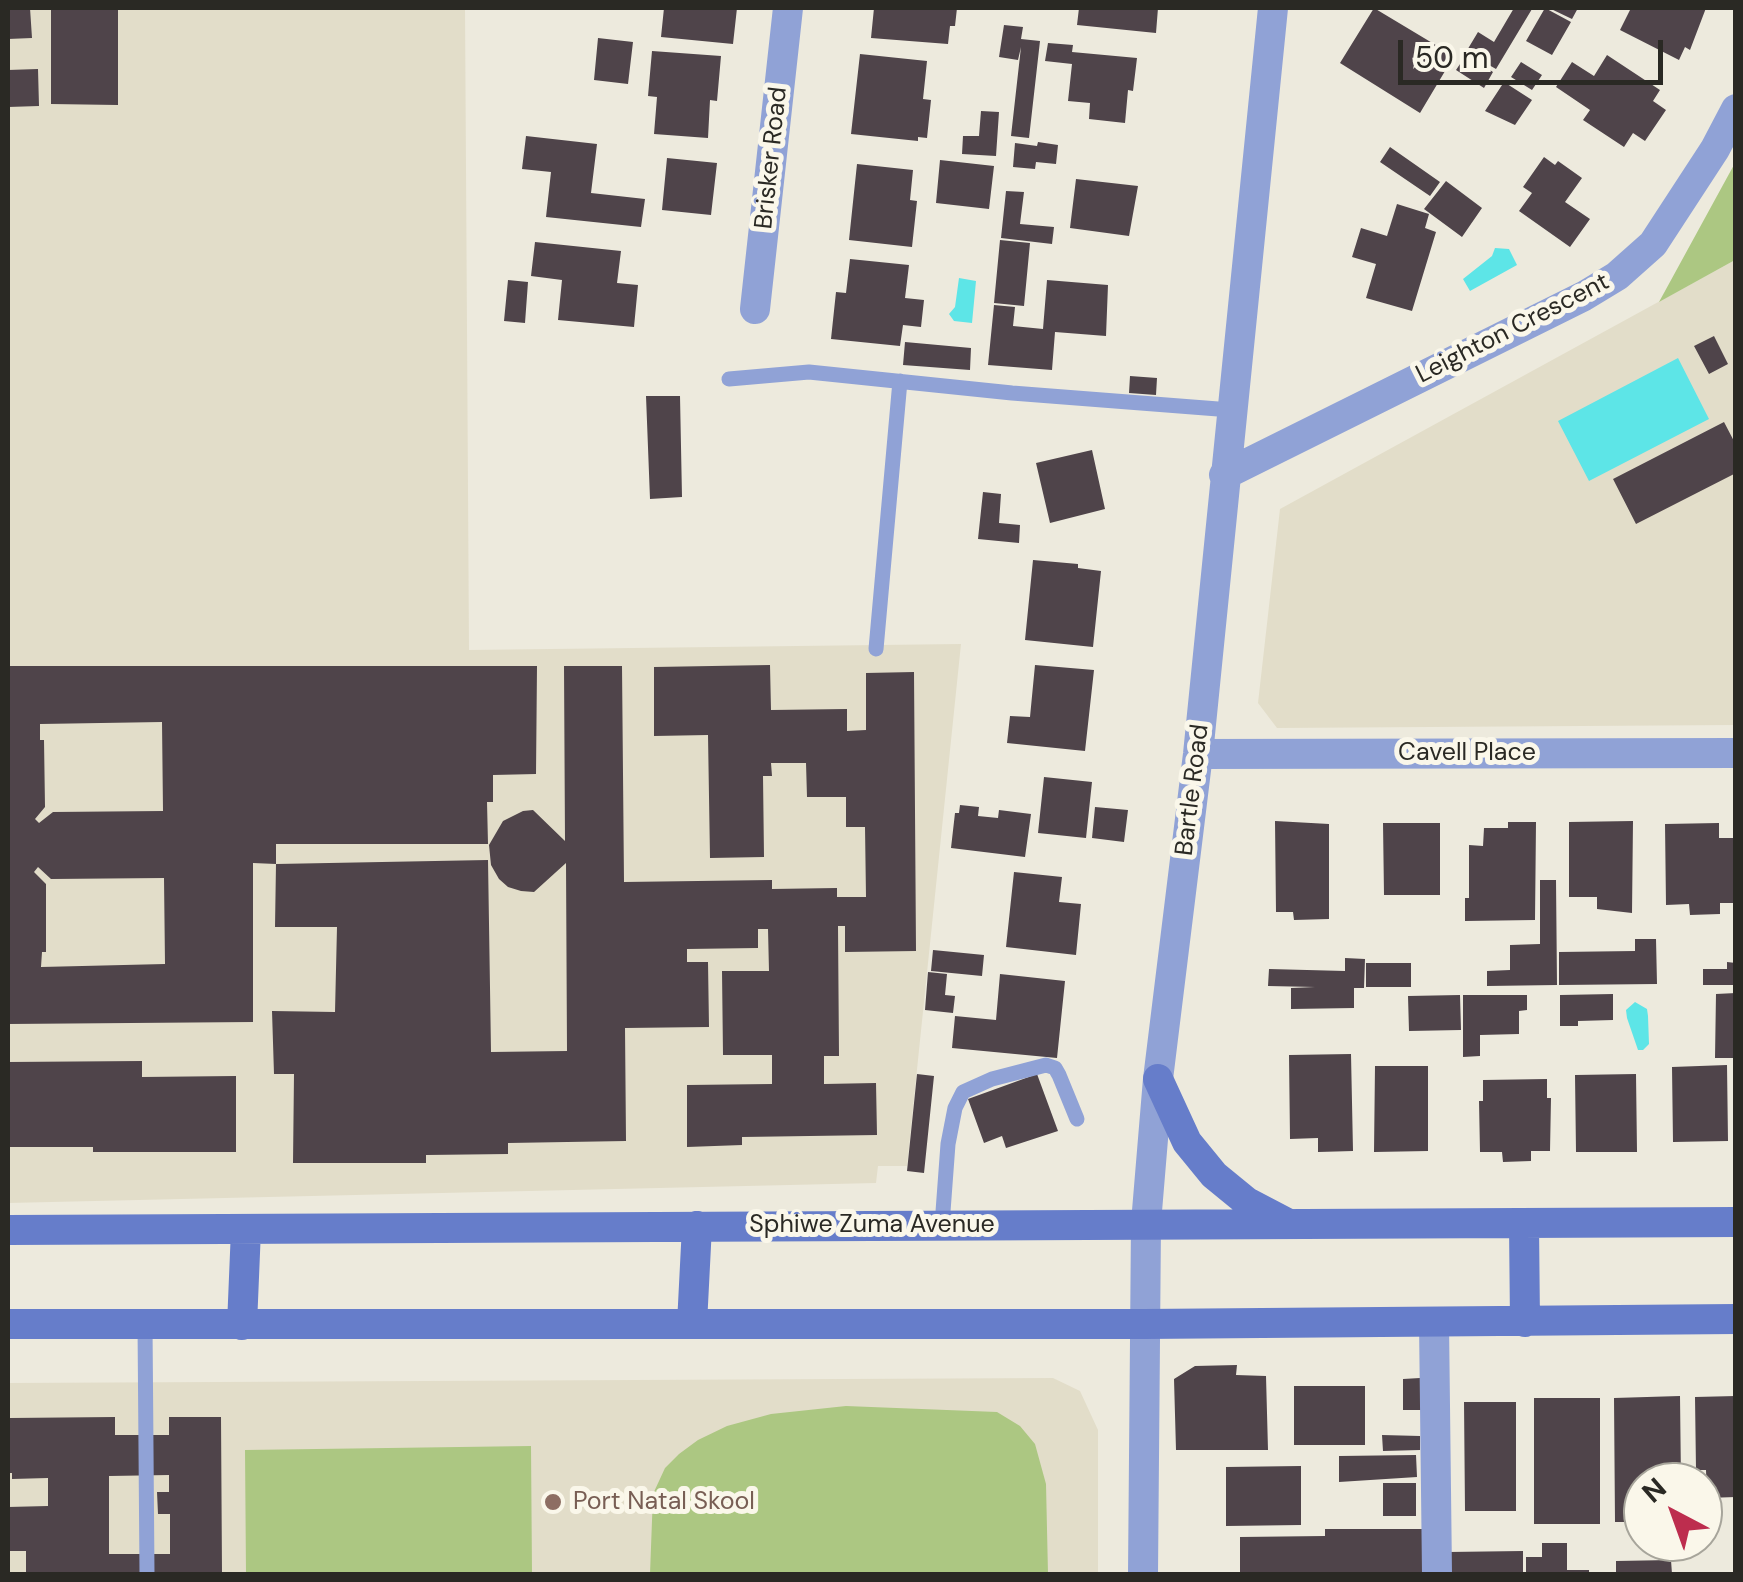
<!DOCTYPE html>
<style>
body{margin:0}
#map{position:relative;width:1743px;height:1582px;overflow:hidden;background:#edeadd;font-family:"DM Sans",sans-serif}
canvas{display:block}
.frame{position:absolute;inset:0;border:10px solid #2a2924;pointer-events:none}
.north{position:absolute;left:1623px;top:1462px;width:100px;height:100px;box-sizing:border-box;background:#faf7ea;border:2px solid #a7a59b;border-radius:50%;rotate:319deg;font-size:28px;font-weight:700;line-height:40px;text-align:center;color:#2a2924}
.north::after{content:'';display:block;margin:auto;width:35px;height:45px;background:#bd2d4e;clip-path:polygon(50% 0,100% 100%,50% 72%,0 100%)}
.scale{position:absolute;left:1398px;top:40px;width:265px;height:45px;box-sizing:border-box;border:5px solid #2a2924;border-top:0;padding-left:12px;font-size:30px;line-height:35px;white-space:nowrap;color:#2a2924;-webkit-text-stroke:8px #faf7ea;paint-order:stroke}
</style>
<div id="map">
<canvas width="1743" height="1582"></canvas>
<div class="frame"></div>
<div class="north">N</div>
<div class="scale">50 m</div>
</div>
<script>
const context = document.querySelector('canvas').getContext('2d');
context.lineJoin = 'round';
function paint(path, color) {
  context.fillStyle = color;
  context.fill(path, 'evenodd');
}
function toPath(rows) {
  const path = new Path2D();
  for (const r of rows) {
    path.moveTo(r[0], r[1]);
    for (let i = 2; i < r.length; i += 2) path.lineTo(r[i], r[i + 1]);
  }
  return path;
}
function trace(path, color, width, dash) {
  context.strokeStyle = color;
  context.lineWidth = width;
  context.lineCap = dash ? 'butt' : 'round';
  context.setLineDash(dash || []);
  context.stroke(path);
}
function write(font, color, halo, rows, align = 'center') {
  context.font = font + ' "DM Sans",sans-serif';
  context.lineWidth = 10;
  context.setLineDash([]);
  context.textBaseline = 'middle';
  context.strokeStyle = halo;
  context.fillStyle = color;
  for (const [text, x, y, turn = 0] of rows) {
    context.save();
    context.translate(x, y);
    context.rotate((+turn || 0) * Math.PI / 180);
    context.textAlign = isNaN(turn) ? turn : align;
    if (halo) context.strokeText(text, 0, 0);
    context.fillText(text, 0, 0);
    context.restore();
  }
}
paint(toPath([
 [8,8,465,8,469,650,961,644,907,1166,878,1166,876,1183,8,1203],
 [1735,260,1735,725,1277,728,1258,703,1280,509],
 [1053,1378,1080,1391,1098,1430,1098,1574,8,1574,8,1383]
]), '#e2ddc9');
paint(toPath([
 [1735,163,1735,260,1659,302],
 [846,1406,997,1412,1020,1426,1035,1444,1046,1484,1048,1574,650,1574,653,1494,665,1468,679,1454,698,1440,727,1426,771,1414],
 [531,1446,532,1574,246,1574,245,1450]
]), '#acc782');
paint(toPath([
 [1495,248,1509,249,1517,265,1470,291,1463,279,1492,256],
 [959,278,976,281,972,323,954,321,949,314,955,307],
 [1678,358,1709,419,1589,481,1558,421],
 [1635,1002,1647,1009,1648,1016,1649,1044,1643,1050,1638,1050,1627,1018,1626,1010]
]), '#5de5e7');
paint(toPath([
 [8,8,30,8,32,38,8,39],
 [51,8,118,8,118,105,51,104],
 [664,8,737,8,733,44,661,37],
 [874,8,957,8,955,26,950,26,948,44,871,38],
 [1079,8,1158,8,1156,33,1077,25],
 [1374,8,1454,56,1420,113,1340,63],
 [1514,8,1532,9,1496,69,1466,52,1478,32,1494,42],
 [1545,8,1571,22,1552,55,1526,41],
 [1549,8,1578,8,1572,19],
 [1631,8,1706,8,1690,50,1685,47,1679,60,1620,30],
 [1004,25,1023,27,1021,39,1040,41,1029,138,1011,136,1021,47,1018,60,999,57],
 [598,38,633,42,628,84,594,80],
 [1048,43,1073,45,1072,52,1137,58,1133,91,1128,90,1125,123,1089,119,1090,103,1068,101,1072,64,1045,61],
 [652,51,721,56,717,101,710,100,708,138,654,134,657,97,648,96],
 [860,54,927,61,923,99,931,100,927,138,918,137,918,141,851,134],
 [1466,55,1493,72,1484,88,1456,70],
 [1607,55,1660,90,1653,101,1666,110,1645,141,1633,133,1624,147,1583,120,1590,110,1556,87,1572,62,1594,76],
 [1521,62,1542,75,1532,90,1511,77],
 [38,69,39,106,8,107,8,70],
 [1504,82,1532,100,1515,125,1485,111],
 [981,111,999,112,996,156,962,154,963,136,979,136],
 [526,136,597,144,591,193,645,199,641,227,546,217,551,172,522,169],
 [1038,142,1058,145,1056,164,1036,162,1035,169,1013,167,1015,143,1037,146],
 [1390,147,1440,182,1430,196,1380,162],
 [1544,157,1555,165,1558,161,1582,178,1565,202,1590,219,1570,247,1519,211,1532,193,1523,187],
 [667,158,717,163,711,215,662,210],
 [940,160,994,166,989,209,936,203],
 [857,164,913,170,910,200,917,201,912,247,849,240],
 [1076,179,1138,186,1129,236,1070,228],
 [1446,181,1482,208,1462,237,1424,209],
 [1006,191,1024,192,1020,224,1054,227,1052,244,1001,238],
 [1397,204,1429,214,1425,228,1436,232,1412,311,1366,298,1376,264,1352,257,1361,228,1387,236],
 [1000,240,1030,243,1024,306,994,303],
 [535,242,621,251,617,283,638,285,634,327,558,320,562,280,531,276],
 [850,259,909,265,905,298,924,300,921,327,903,325,900,346,831,339,836,292,846,293],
 [508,280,528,282,525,323,504,321],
 [1047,280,1108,285,1106,336,1055,332,1052,370,988,365,994,305,1015,307,1013,326,1043,329],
 [1714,336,1728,364,1709,374,1694,346],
 [905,342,971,348,970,370,903,365],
 [1130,376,1157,378,1156,395,1129,393],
 [646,396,680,396,682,497,650,499],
 [1724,422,1736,445,1736,473,1636,524,1613,479],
 [1092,450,1105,509,1050,523,1036,463],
 [983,492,1001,494,999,523,1020,525,1019,543,978,539],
 [1033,560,1078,564,1078,568,1101,571,1093,647,1025,640],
 [770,665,771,710,847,709,847,731,866,730,866,673,914,672,916,951,845,952,845,926,838,926,839,1056,824,1056,824,1084,876,1083,877,1135,742,1137,742,1145,687,1147,687,1085,772,1084,772,1055,723,1055,722,971,769,971,768,929,758,929,758,948,687,949,687,962,708,962,709,1027,625,1028,626,1141,508,1143,508,1154,426,1155,426,1163,293,1163,294,1074,274,1074,272,1011,335,1012,337,927,275,927,276,864,488,860,491,1052,567,1051,566,863,534,892,521,891,508,887,499,879,491,865,489,845,503,821,523,811,533,810,565,841,564,666,622,666,624,882,772,880,772,889,837,888,837,897,866,897,865,827,846,827,846,797,807,797,806,763,771,763,772,776,763,776,764,857,710,858,708,735,654,736,654,667],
 [1035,665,1094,670,1085,751,1007,743,1010,716,1030,717],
 [8,666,537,666,536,774,493,775,493,802,487,802,488,844,276,844,276,864,253,863,253,1022,8,1024],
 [162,722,163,811,53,812,39,823,35,819,45,807,44,740,40,740,40,724],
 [38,867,51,879,164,878,165,964,41,967,42,952,46,952,46,884,34,872],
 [1044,777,1092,782,1086,838,1038,833],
 [960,805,979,807,978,816,998,818,999,810,1031,814,1025,857,951,848,955,813,959,813],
 [1095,807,1128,810,1124,842,1092,838],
 [1275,821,1329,824,1329,919,1294,920,1293,912,1276,912],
 [1633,821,1632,913,1597,909,1597,897,1569,897,1569,822],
 [1508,822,1536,822,1535,920,1465,921,1465,898,1469,898,1469,845,1483,846,1484,828,1508,828],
 [1383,823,1440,823,1440,895,1384,895],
 [1719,823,1719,838,1733,838,1736,903,1720,903,1720,914,1690,915,1689,904,1666,905,1665,824],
 [1014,872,1062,877,1059,902,1081,904,1076,955,1006,947],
 [1540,880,1556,880,1557,985,1487,986,1487,971,1510,970,1510,945,1540,944],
 [1635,939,1656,939,1657,984,1559,985,1559,952,1635,951],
 [933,950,984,955,982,976,931,971],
 [1345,958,1365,959,1364,988,1354,988,1354,1008,1291,1009,1291,988,1315,987,1268,986,1269,969,1345,971],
 [1727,962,1736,963,1736,985,1703,985,1703,969,1727,969],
 [1366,963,1411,963,1411,987,1366,987],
 [928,972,947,974,945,995,955,996,953,1013,925,1010],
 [1000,974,1065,981,1057,1058,952,1048,955,1016,996,1020],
 [1736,993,1736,1058,1715,1058,1716,994],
 [1613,994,1613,1020,1578,1021,1578,1026,1560,1026,1560,995],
 [1460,995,1461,1030,1409,1031,1408,996],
 [1463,995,1527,995,1527,1010,1519,1011,1519,1034,1480,1035,1480,1056,1463,1057],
 [1351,1054,1353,1151,1318,1152,1318,1138,1290,1139,1289,1055],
 [142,1061,142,1077,236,1076,236,1152,93,1152,93,1147,8,1147,8,1062],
 [1727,1065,1728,1141,1673,1142,1672,1067],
 [1375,1066,1428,1066,1428,1151,1374,1152],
 [917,1074,934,1076,924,1173,907,1171],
 [1037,1074,1058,1131,1006,1148,1002,1136,984,1143,968,1099],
 [1636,1074,1637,1152,1576,1152,1575,1075],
 [1547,1079,1547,1098,1551,1098,1550,1151,1531,1151,1531,1161,1503,1162,1502,1152,1480,1152,1479,1101,1483,1101,1483,1080],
 [1237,1365,1236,1375,1266,1376,1268,1450,1176,1450,1174,1379,1195,1366],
 [1420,1378,1421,1410,1403,1410,1403,1379],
 [1294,1386,1365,1386,1365,1445,1294,1445],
 [1680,1396,1681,1482,1643,1482,1643,1522,1615,1522,1614,1398],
 [1736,1396,1736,1497,1707,1498,1706,1470,1696,1470,1695,1397],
 [1534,1398,1600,1398,1600,1524,1534,1524],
 [1464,1402,1516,1402,1516,1511,1465,1511],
 [115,1417,115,1435,169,1435,169,1417,221,1417,222,1574,26,1574,26,1551,8,1551,8,1507,48,1506,48,1478,12,1479,12,1473,8,1473,8,1422,10,1418],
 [169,1475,169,1492,157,1492,158,1514,170,1514,170,1554,109,1554,109,1476],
 [1382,1435,1420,1436,1420,1450,1383,1451],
 [1416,1455,1417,1477,1339,1482,1339,1456],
 [1301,1466,1301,1525,1226,1526,1226,1467],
 [1383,1483,1416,1483,1416,1516,1383,1516],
 [1325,1529,1422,1529,1424,1574,1240,1574,1240,1537,1325,1536],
 [1542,1543,1567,1543,1567,1570,1589,1570,1589,1574,1526,1574,1526,1557,1542,1557],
 [1523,1551,1523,1574,1448,1574,1448,1552],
 [1671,1560,1672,1574,1616,1574,1616,1561]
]), '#4f444a');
trace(toPath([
 [729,379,809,372,1012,393,1231,410],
 [876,649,900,381],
 [942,1225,948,1144,955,1108,963,1092,992,1079,1046,1065,1055,1068,1059,1075,1077,1119],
 [145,1324,147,1574]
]), '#90a2d6', 15);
trace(toPath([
 [755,309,788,8],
 [1224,475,1584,296,1617,276,1653,244,1715,149,1736,109],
 [1198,754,1736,753],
 [1434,1322,1437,1574],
 [1143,1574,1146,1223,1158,1079,1198,754,1273,8]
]), '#90a2d6', 30);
trace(toPath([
 [1158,1079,1187,1142,1214,1175,1247,1202,1289,1224],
 [1524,1224,1525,1322],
 [8,1230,1736,1222],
 [8,1324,1144,1324,1736,1319],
 [692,1324,697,1226],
 [242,1325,246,1229]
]), '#667dca', 30);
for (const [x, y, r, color] of [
 [553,1502,10,"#8d6e63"]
]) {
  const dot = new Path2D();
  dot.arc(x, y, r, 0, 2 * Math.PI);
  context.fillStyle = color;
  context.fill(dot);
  trace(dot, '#faf7ea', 4);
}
write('25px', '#2a2924', '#faf7ea', [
 ["Brisker Road",772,158,-84],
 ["Leighton Crescent",1513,329,-27],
 ["Cavell Place",1467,753],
 ["Bartle Road",1193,790,-83],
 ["Sphiwe Zuma Avenue",872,1225]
]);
write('25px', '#785e54', '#faf7ea', [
 ["Port Natal Skool",573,1502]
], 'left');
</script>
